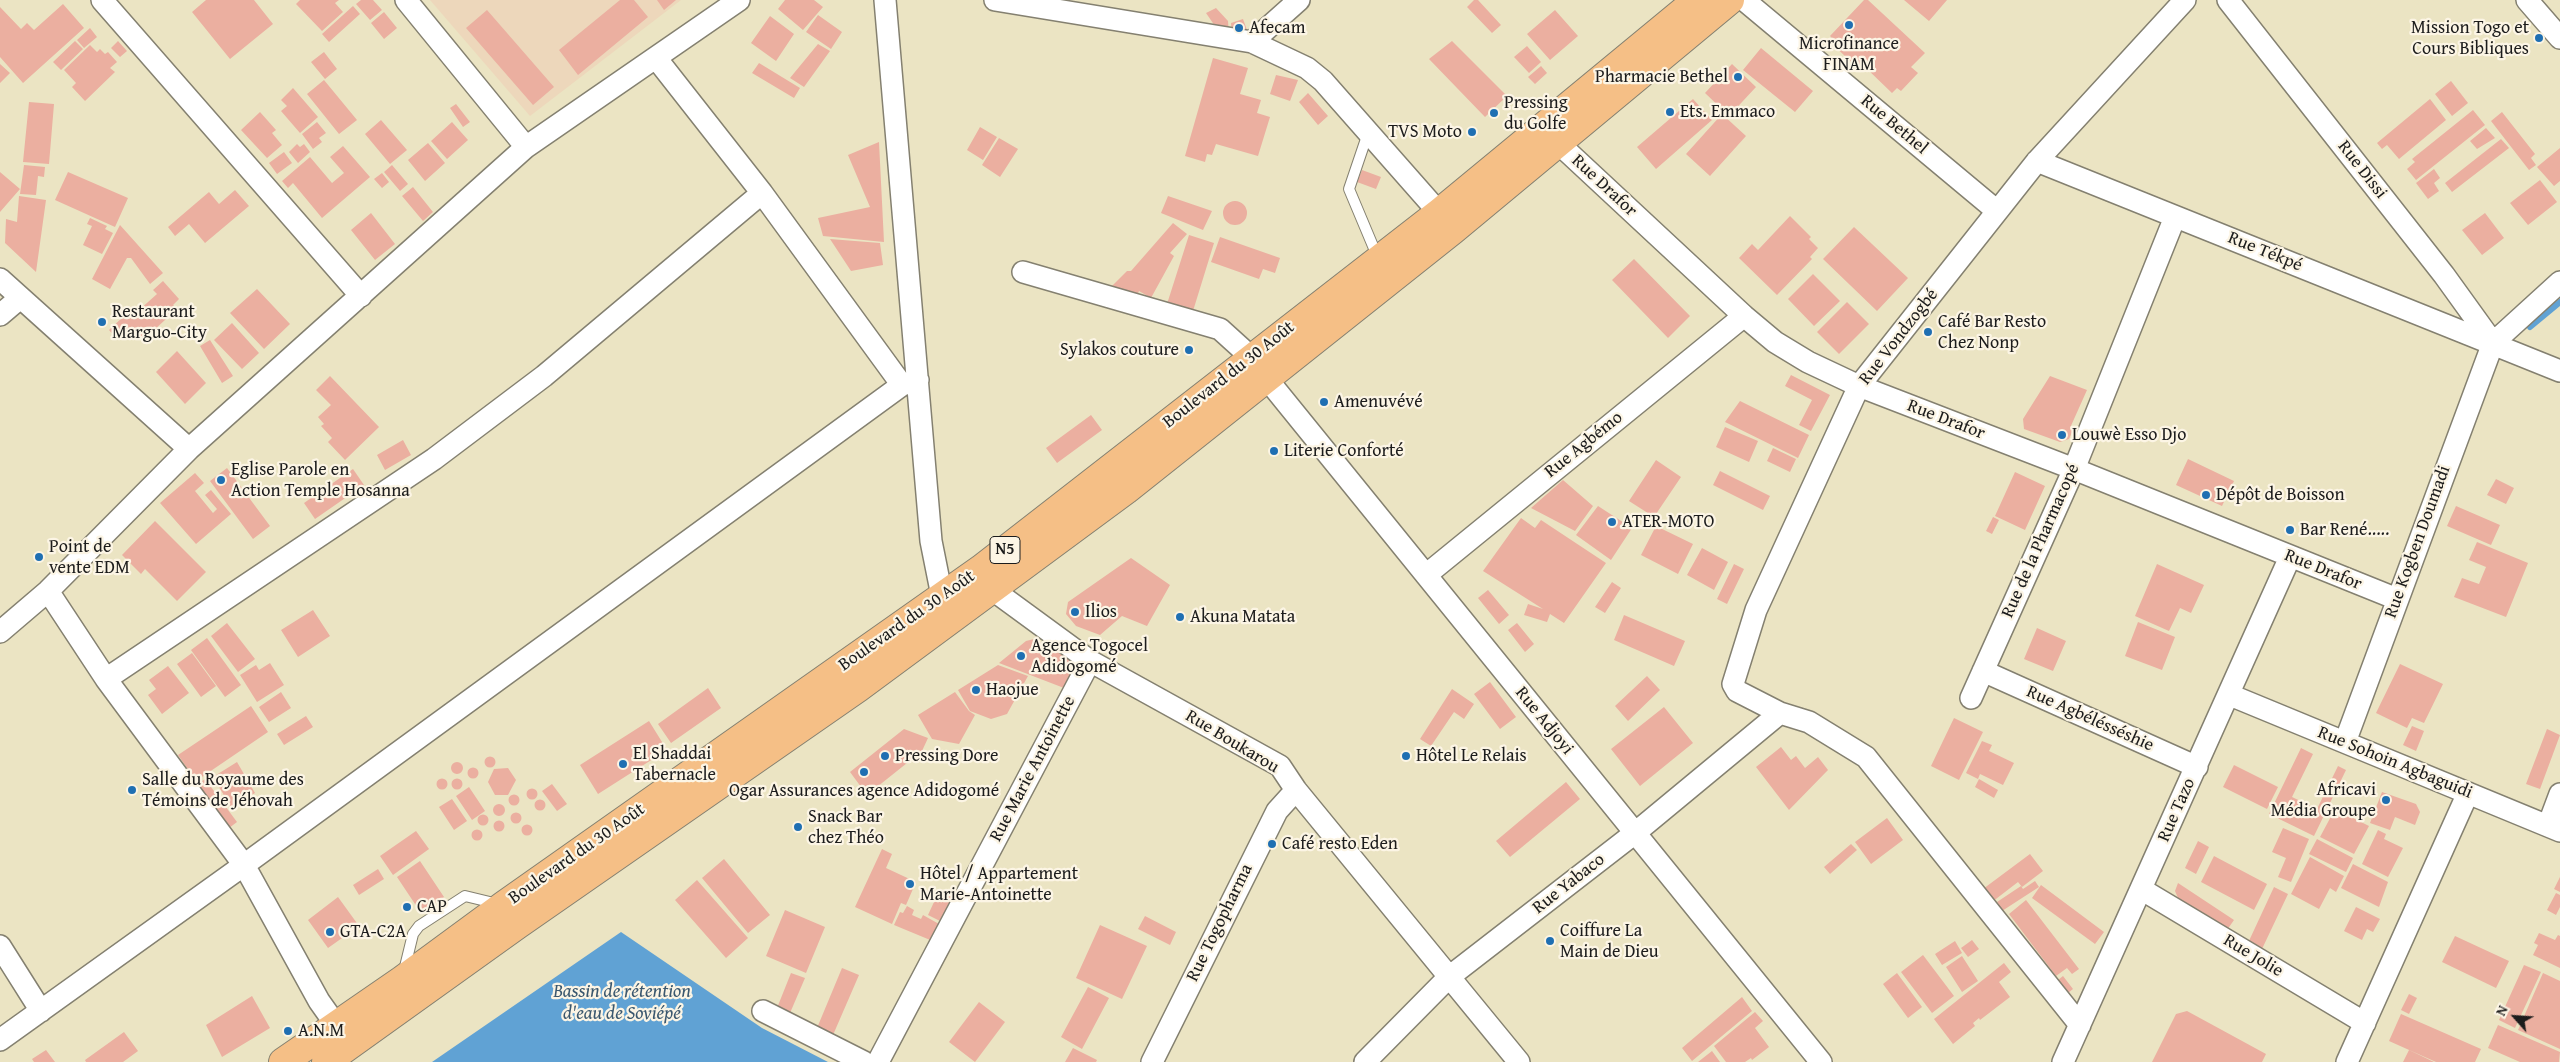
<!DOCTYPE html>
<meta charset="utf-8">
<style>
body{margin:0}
#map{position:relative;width:2560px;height:1062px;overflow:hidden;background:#ebe4c3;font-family:"Gentium Book Plus",serif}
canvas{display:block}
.north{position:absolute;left:2490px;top:992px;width:50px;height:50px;-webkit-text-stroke:4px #fcf5e5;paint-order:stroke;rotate:296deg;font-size:14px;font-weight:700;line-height:20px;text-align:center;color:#1c1c1c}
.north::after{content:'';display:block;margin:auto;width:18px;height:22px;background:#1c1c1c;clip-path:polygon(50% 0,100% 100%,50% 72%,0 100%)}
</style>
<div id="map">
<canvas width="2560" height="1062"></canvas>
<div class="north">N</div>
</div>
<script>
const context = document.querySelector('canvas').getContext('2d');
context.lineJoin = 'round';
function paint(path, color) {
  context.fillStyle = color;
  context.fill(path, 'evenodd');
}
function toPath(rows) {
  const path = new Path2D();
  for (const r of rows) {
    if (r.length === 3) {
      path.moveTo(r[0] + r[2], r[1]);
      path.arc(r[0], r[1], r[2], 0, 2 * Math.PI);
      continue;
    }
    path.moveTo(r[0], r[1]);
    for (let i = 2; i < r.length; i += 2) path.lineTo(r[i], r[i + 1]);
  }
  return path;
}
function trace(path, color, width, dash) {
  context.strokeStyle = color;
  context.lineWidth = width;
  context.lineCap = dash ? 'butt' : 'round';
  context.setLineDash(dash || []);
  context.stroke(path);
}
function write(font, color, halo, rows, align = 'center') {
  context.font = font + ' "Gentium Book Plus",serif';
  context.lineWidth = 4.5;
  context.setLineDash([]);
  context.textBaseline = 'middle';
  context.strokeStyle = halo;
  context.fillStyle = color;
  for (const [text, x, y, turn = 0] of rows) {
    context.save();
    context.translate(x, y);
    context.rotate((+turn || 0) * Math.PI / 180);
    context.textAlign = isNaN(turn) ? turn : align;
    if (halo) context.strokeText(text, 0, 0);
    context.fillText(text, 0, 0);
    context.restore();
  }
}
paint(toPath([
 [430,0,681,0,530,116]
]), '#edd7bb');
paint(toPath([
 [621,932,762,1028,828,1062,432,1062]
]), '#60a2d4');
trace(toPath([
 [2530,327,2560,302]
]), '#60a2d4', 6);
paint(toPath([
 [206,0,254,0,273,24,230,59,192,12],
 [300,0,339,0,335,3,343,12,322,31,296,4],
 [361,0,373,0,382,10,370,20,356,4],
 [620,0,634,0,648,17,578,75,559,50],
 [657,0,676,0,664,10],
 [785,0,814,0,823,7,803,30,778,9],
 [1474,0,1478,0,1501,25,1492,33,1467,7],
 [1864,0,1868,0,1925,53,1911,67,1918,73,1901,91,1897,88,1892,93,1865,67,1861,71,1830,42,1833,39,1830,36],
 [1904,0,1947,0,1929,21],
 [63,4,84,28,23,83,0,57,0,7,21,29,27,23,34,30],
 [353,6,360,14,329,42,322,34],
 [1216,8,1228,21,1229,35,1217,29,1206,13],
 [487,10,554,87,533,105,466,28],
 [1555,10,1578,36,1550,60,1527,34],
 [384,12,397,28,384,39,371,23],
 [818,15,842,32,831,49,806,32],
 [770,16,794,34,776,61,751,43],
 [1243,19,1247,30,1232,35,1231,23],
 [90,28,97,37,84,48,77,40],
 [75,41,83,49,61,70,53,62],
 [118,41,127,51,120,57,111,48],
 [1452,41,1507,96,1485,117,1429,59],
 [818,44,830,51,804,87,790,78],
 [90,45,97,52,100,49,105,54,108,52,117,62,110,68,115,72,85,101,72,87,76,83,64,70],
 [1527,46,1541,62,1529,73,1514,57],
 [1761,48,1813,91,1795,112,1743,70],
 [324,52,337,69,325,79,311,62],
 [1213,58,1248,68,1240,94,1261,100,1257,113,1270,117,1258,156,1216,144,1212,155,1207,154,1205,162,1185,156],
 [759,63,800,88,794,98,752,73],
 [0,64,10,73,0,83],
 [1732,64,1756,87,1729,116,1705,93],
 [1541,66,1547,73,1535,84,1528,77],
 [1276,75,1298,80,1290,101,1270,94],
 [324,80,357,120,339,134,307,94],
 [2451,81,2468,103,2452,116,2435,94],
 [293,88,318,117,300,133,281,111,287,106,281,100],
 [1308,93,1328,116,1318,125,1299,102],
 [1693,99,1712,120,1656,169,1637,147],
 [2430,99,2446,120,2399,159,2387,145,2382,149,2377,143],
 [29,102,54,104,49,164,23,162],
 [456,104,470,122,463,127,450,108],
 [2473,110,2485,125,2416,180,2407,169,2415,162,2412,159],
 [260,112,276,130,272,133,282,145,267,158,241,130],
 [2502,112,2535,154,2531,158,2536,165,2529,170,2491,121],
 [1722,114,1746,136,1710,176,1686,154],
 [381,120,407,150,390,164,365,134],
 [317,122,326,133,319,138,322,142,313,149,302,134],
 [452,122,468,140,447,159,431,141],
 [980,127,997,137,983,160,967,150],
 [2486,128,2495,138,2477,149,2470,141],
 [999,138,1018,149,1000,177,982,165],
 [2501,139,2509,148,2452,192,2445,183],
 [879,142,884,242,823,236,818,218,870,207,848,155],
 [428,143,445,163,425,181,408,160],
 [297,144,300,147,304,144,310,152,298,163,289,152],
 [343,146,370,177,322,218,293,183,288,188,282,181,310,157,332,183,344,173,330,157],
 [2560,148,2560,181,2554,186,2537,167],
 [284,152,292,163,277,174,269,163],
 [24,165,45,167,44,177,38,176,36,195,20,194],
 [392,165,408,184,400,191,384,172],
 [2434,169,2440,178,2434,183,2439,191,2428,199,2416,183],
 [1362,170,1381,177,1376,189,1357,182],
 [0,172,20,189,0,212],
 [68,172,128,198,115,227,55,200],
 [382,173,389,182,382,188,374,179],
 [2540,180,2557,202,2528,225,2510,203],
 [413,187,433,212,423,221,402,196],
 [235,190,249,206,205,243,189,224,175,236,168,227,209,192,219,204],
 [19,196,46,200,36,272,5,243,6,219,17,222],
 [1168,196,1212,211,1203,230,1161,213],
 [1235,213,12],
 [371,213,395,244,375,260,351,230],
 [2485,213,2504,238,2482,255,2462,230],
 [1790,216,1811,237,1809,239,1818,248,1810,257,1812,259,1777,295,1739,258,1752,244,1758,250],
 [90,218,107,226,105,229,113,233,102,254,83,245,92,226,87,224],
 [1173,223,1187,234,1170,253,1174,256,1151,298,1139,291,1137,296,1111,287,1127,271,1131,271],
 [120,225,163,273,150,284,131,258,127,258,110,289,92,279],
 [1854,227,1908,278,1877,311,1823,259],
 [1189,235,1214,243,1193,311,1167,304],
 [1220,237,1280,258,1275,273,1263,269,1259,279,1211,262],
 [830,239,880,243,883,265,851,271],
 [1634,259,1690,316,1668,338,1612,280],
 [1813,274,1840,301,1814,326,1788,299],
 [163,281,179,299,173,305,177,309,142,341,131,328,118,340,109,330,125,315,129,319,157,294,153,290],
 [257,289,290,324,264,349,230,313],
 [1847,302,1869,324,1839,354,1817,332],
 [232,323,259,353,242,369,214,340],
 [210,340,233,376,222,383,200,346],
 [177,351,206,383,185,404,156,372],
 [1791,375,1830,395,1811,431,1799,425,1812,400,1785,386],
 [330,376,379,427,345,460,328,442,332,438,321,426,324,424,318,417,331,405,316,390],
 [2050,376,2087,390,2070,428,2073,430,2069,439,2060,442,2024,429,2023,419],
 [1740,401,1809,435,1798,458,1725,422],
 [1091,415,1102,430,1057,463,1046,448],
 [1725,427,1758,441,1749,462,1716,447],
 [403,440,411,455,385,470,377,455],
 [1773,448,1796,459,1790,472,1767,461],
 [2188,459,2234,481,2222,506,2176,485],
 [1656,460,1681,477,1654,517,1629,501],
 [227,468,270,526,253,539,210,481],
 [353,469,364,485,315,519,304,503],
 [1720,471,1770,496,1763,510,1713,485],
 [2015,472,2045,486,2025,530,1995,516],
 [195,473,204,483,195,491,213,513,217,509,205,495,211,490,231,514,196,544,160,503],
 [2496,479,2514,488,2506,504,2487,495],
 [1563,480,1593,506,1575,531,1531,508],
 [1598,506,1632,528,1611,560,1576,535],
 [2456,506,2500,525,2491,545,2447,526],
 [1993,517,1999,520,1992,534,1986,531],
 [1521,518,1535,528,1541,520,1606,563,1564,623,1550,614,1547,622,1524,615,1528,604,1543,609,1483,571],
 [155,521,206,572,177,601,145,569,141,574,122,555],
 [1656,526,1693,544,1678,574,1641,555],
 [2477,542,2528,563,2506,617,2454,597,2462,578,2479,584,2486,567,2469,560],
 [1702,548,1728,562,1714,590,1687,575],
 [1131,558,1170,585,1147,626,1122,616,1100,635,1076,626,1066,614,1068,602],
 [1734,564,1744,569,1727,604,1717,599],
 [2157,564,2204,585,2191,613,2180,608,2169,631,2135,616],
 [1612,582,1621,588,1605,613,1595,607],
 [1488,590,1509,615,1499,624,1478,598],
 [313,610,330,636,298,657,281,630],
 [1624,615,1685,641,1674,666,1614,640],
 [2138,622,2175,637,2162,670,2125,656],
 [227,623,255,659,238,672,211,636],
 [1517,623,1534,644,1525,652,1508,630],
 [2037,628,2066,641,2053,671,2024,659],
 [207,638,241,685,225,697,191,650],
 [1034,639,1075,661,1075,670,1064,688,999,663,1026,641],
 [192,653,216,686,201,697,177,664],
 [270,663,284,685,257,702,240,675,256,665,259,670],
 [2400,664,2443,684,2424,723,2412,718,2407,728,2376,713],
 [998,665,1028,676,1007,714,991,719,970,711,958,690],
 [168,666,189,693,162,714,148,695,156,689,149,680],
 [1647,676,1660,690,1628,721,1615,706],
 [1490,682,1516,717,1500,729,1474,694],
 [708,688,721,708,671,743,658,724],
 [1452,689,1474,704,1464,719,1454,712,1431,746,1420,739],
 [281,692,291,708,269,722,259,707],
 [955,692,969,711,975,715,959,744,932,739,918,715],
 [251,706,268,732,196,781,178,755],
 [1664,707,1693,743,1640,786,1611,749],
 [306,716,313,727,284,745,277,734],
 [1954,718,1983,732,1959,780,1931,766],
 [649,721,667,750,598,794,580,765],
 [2412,726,2424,731,2416,751,2403,745],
 [904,729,928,738,922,751,867,795,850,772],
 [2547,729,2560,735,2540,789,2526,784],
 [1982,741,1992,745,1989,751,2014,763,2003,785,1980,774,1978,779,1966,773],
 [1781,747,1791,760,1796,756,1805,768,1818,757,1828,770,1789,810,1756,767],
 [2301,748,2313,754,2292,797,2317,809,2338,766,2346,770,2314,836,2269,814],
 [490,762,5.5],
 [237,762,255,793,231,807,213,777],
 [457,768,6],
 [2234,765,2278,787,2267,809,2223,787],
 [473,773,5.5],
 [508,768,516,780,508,795,495,795,488,782,494,769],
 [442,784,5.5],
 [457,784,5.5],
 [205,779,237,822,225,831,192,789],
 [1979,779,1998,790,1994,798,1975,787],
 [1566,782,1580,799,1510,857,1496,841],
 [552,784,567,804,557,811,542,791],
 [469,787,485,811,472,820,456,796],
 [532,794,5.5],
 [2382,792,2416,804,2420,812,2415,825,2395,817,2390,830,2370,823],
 [514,800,5.5],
 [452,799,467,821,454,830,439,807],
 [540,805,5.5],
 [499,810,6],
 [2335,809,2369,826,2354,854,2320,837],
 [516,818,5.5],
 [483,820,5.5],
 [1887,818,1903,840,1871,864,1855,842],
 [499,826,5.5],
 [527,830,5.5],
 [2283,828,2309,839,2291,882,2278,877,2286,858,2272,852],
 [477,835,5.5],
 [2378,830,2386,834,2384,839,2403,848,2388,877,2362,864],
 [416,831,429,849,393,875,380,856],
 [2317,839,2353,858,2346,872,2309,854],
 [2198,841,2209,847,2196,874,2185,868],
 [1851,844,1857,850,1830,874,1824,867],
 [882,849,892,854,886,868,916,882,906,905,901,903,892,924,855,907],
 [2030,854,2043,871,2022,887,2018,882,1992,902,1983,889],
 [2214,856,2267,884,2254,910,2201,882],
 [2310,857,2344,876,2336,892,2330,888,2319,909,2291,894],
 [724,859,770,915,748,933,702,878],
 [420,861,444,897,421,913,397,877],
 [2353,864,2388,882,2379,907,2341,888],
 [378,869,384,879,359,895,353,885],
 [2560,877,2560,892,2554,889],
 [697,880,748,938,726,958,675,900],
 [2035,881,2039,887,2002,911,1997,902,2021,886,2023,889],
 [2178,883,2234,920,2227,930,2178,898,2175,891],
 [2041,885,2104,932,2095,944,2032,898],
 [2274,887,2288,894,2262,949,2248,943],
 [940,889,956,896,944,923,928,915],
 [2556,893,2560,895,2560,907,2556,915,2547,910],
 [338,897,359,926,328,948,308,920],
 [2026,900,2079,969,2072,974,2067,968,2056,976,2009,914],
 [907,906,914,910,912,915,921,919,923,915,939,924,935,942,894,925,900,912,903,913],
 [2356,907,2380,919,2373,932,2367,929,2362,940,2344,931],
 [785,910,825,927,806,973,766,956],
 [1145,916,1176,932,1170,945,1138,929],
 [1100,925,1147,946,1122,999,1076,978],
 [2539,933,2555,940,2558,935,2560,936,2560,968,2533,955,2538,945,2534,943],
 [2455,936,2509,961,2496,988,2442,962],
 [1972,940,1979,949,1968,957,1961,948],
 [1955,941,1962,953,1942,965,1935,954],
 [1923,955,1954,996,1932,1013,1901,972],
 [1962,956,1978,981,1962,992,1946,967],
 [2004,963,2011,972,1999,982,2010,997,1980,1020,1979,1018,1973,1023,1975,1026,1953,1044,1934,1019],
 [2524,965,2541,972,2515,1028,2499,1020],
 [842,968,859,975,833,1035,817,1028],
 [791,973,805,978,790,1013,777,1008],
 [1897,973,1922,1007,1908,1018,1883,984],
 [2543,973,2560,981,2560,1049,2518,1030],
 [2063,976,2073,989,2068,993,2058,980],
 [1088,987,1109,998,1082,1049,1061,1037],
 [2409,994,2417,998,2409,1014,2401,1010],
 [252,996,270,1028,222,1057,206,1025],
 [1742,997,1752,1011,1692,1061,1682,1048],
 [979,1002,1005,1022,975,1062,949,1042],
 [2187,1011,2266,1054,2262,1062,2152,1062,2176,1014],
 [1755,1012,1763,1021,1755,1028,1769,1047,1752,1060,1751,1058,1745,1062,1726,1062,1714,1046],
 [2401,1014,2481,1049,2475,1062,2436,1062,2389,1041],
 [2498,1025,2560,1052,2559,1062,2520,1062,2488,1048],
 [124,1032,138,1051,123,1062,86,1062,85,1060],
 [1073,1048,1097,1060,1096,1062,1065,1062],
 [46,1050,55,1062,34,1062,32,1059],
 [2409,1050,2434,1062,2403,1062],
 [1712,1051,1720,1062,1698,1062]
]), '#ebafa0');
const lane = toPath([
 [1368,133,1349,189,1378,258],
 [404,971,413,934,419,926,465,896,498,904]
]);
const street = toPath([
 [102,0,361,296],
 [406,0,526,147],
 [885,0,931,541,942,596],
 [995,0,1252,42,1307,68,1323,81,1449,224],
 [1744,0,1997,211],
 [2228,0,2444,275,2493,343],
 [2527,0,2560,38],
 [1252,42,1299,0],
 [656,58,762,193,902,385],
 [1557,142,1744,316,1775,342,1808,362,1859,386,2074,469,2397,599],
 [2037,161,2560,371],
 [1023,272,1220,329,1252,358],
 [0,279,189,449],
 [0,315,20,298],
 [1267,379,1821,1062],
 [1426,575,1744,316],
 [993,590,1090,661,1280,766,1296,790,1519,1062],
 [48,591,106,679,244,865,319,1001,336,1025],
 [0,632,48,591,189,449,526,147,739,0],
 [1983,671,2197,767],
 [106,679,434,459,544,376,762,193],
 [2230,695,2560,831],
 [1971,698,2074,469,2175,217],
 [2345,742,2493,343,2560,282],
 [2548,826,2560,794],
 [2141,889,2365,1023],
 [0,946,41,1011],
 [763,1011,864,1062],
 [2080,1025,1866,757,1809,722,1780,713,1737,691,1733,684,1756,610,1859,386,2037,161,2185,0],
 [0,1040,244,865,902,385,918,380],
 [878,1062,1090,661],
 [1152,1062,1277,811,1296,790],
 [1365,1062,1449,977,1635,833,1780,713],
 [2063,1062,2290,557],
 [2347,1062,2468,793]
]);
const highway = toPath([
 [283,1062,402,980,504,905,981,569,1440,212,1697,0],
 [326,1062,517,925,858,688,1126,490,1453,230,1730,0]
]);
trace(lane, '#848070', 12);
trace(street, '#848070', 24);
trace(highway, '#848070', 30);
trace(lane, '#fff', 10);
trace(street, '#fff', 21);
trace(highway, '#f5bf86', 28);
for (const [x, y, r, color] of [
 [1849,25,5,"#1f6fb2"],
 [1239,28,5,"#1f6fb2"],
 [2539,38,5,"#1f6fb2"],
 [1738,77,5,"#1f6fb2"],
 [1670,112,5,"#1f6fb2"],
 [1494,113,5,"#1f6fb2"],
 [1472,132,5,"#1f6fb2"],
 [102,322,5,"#1f6fb2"],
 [1928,332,5,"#1f6fb2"],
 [1189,350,5,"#1f6fb2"],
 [1324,402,5,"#1f6fb2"],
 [2062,435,5,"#1f6fb2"],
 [1274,451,5,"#1f6fb2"],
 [221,480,5,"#1f6fb2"],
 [2206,495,5,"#1f6fb2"],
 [1612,522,5,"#1f6fb2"],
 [2290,530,5,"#1f6fb2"],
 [39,557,5,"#1f6fb2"],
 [1075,612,5,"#1f6fb2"],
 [1180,617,5,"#1f6fb2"],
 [1021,656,5,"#1f6fb2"],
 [976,690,5,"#1f6fb2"],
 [885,756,5,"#1f6fb2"],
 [1406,756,5,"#1f6fb2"],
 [623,764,5,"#1f6fb2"],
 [864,772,5,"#1f6fb2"],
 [132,790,5,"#1f6fb2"],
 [2386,800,5,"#1f6fb2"],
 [798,827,5,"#1f6fb2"],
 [1272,844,5,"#1f6fb2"],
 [910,884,5,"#1f6fb2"],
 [407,907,5,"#1f6fb2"],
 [330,932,5,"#1f6fb2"],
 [1550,941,5,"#1f6fb2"],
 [288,1031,5,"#1f6fb2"]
]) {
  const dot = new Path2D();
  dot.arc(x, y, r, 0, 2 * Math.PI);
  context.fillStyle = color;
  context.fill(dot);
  trace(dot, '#fcf5e5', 2);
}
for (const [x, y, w] of [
 [1005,550,30]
]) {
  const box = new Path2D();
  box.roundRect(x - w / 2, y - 13.5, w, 27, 4);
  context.fillStyle = '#fcf5e5';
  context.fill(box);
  trace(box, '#1c1c1c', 1);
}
write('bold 16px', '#1c1c1c', null, [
 ["N5",1005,550]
]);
write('18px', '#1c1c1c', '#fcf5e5', [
 ["Afecam",1249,28],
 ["Mission Togo et",2529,28,"right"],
 ["Cours Bibliques",2529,49,"right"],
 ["Microfinance",1849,44,"center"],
 ["FINAM",1849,65,"center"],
 ["Pharmacie Bethel",1728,77,"right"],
 ["Pressing",1504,103],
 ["du Golfe",1504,124],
 ["Ets. Emmaco",1680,112],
 ["TVS Moto",1462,132,"right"],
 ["Restaurant",112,312],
 ["Marguo-City",112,333],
 ["Café Bar Resto",1938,322],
 ["Chez Nonp",1938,343],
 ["Sylakos couture",1179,350,"right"],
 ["Amenuvévé",1334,402],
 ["Louwè Esso Djo",2072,435],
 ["Literie Conforté",1284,451],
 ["Eglise Parole en",231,470],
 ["Action Temple Hosanna",231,491],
 ["Dépôt de Boisson",2216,495],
 ["ATER-MOTO",1622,522],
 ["Bar René.....",2300,530],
 ["Point de",49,547],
 ["vente EDM",49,568],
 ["Ilios",1085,612],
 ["Akuna Matata",1190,617],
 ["Agence Togocel",1031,646],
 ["Adidogomé",1031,667],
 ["Haojue",986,690],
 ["El Shaddai",633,754],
 ["Tabernacle",633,775],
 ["Pressing Dore",895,756],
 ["Hôtel Le Relais",1416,756],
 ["Salle du Royaume des",142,780],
 ["Témoins de Jéhovah",142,801],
 ["Africavi",2376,790,"right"],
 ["Média Groupe",2376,811,"right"],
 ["Ogar Assurances agence Adidogomé",864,791,"center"],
 ["Snack Bar",808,817],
 ["chez Théo",808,838],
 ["Café resto Eden",1282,844],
 ["Hôtel / Appartement",920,874],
 ["Marie-Antoinette",920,895],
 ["CAP",417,907],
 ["Coiffure La",1560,931],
 ["Main de Dieu",1560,952],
 ["GTA-C2A",340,932],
 ["A.N.M",298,1031]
], 'left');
write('18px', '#1c1c1c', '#fcf5e5', [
 ["Rue Bethel",1894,125,40],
 ["Rue Dissi",2362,170,52],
 ["Rue Drafor",1604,186,43],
 ["Rue Tékpé",2265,252,22],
 ["Rue Vondzogbé",1899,337,-52],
 ["Boulevard du 30 Août",1229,375,-38],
 ["Rue Drafor",1946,420,21],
 ["Rue Agbémo",1584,445,-39],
 ["Rue de la Pharmacopé",2041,541,-66],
 ["Rue Kogben Doumadi",2418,542,-70],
 ["Rue Drafor",2323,570,22],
 ["Boulevard du 30 Août",907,621,-35],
 ["Rue Agbélésséshie",2090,719,24],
 ["Rue Adjoyi",1544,721,51],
 ["Rue Boukarou",1232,742,31],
 ["Rue Sohoin Agbaguidi",2395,763,22],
 ["Rue Marie Antoinette",1033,769,-62],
 ["Rue Tazo",2177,810,-66],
 ["Boulevard du 30 Août",577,854,-35],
 ["Rue Yabaco",1569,884,-38],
 ["Rue Togopharma",1220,923,-64],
 ["Rue Jolie",2253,956,31]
]);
write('italic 19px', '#3b586f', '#fcf5e5', [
 ["Bassin de rétention",622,992],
 ["d'eau de Soviépé",622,1014]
]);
</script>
